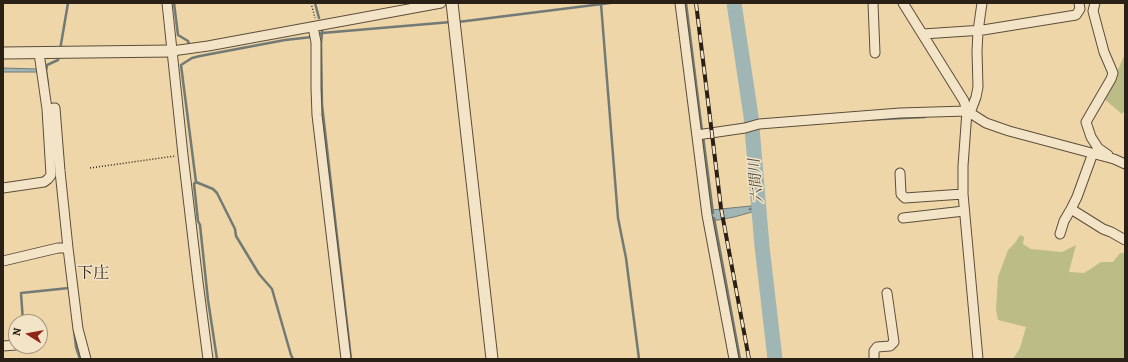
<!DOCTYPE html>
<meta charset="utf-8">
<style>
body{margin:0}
#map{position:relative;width:1128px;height:362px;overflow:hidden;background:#eed6a9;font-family:Alegreya,serif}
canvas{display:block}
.frame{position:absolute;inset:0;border:4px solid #2b2016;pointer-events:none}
.north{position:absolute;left:8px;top:314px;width:40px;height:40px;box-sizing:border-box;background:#f4e4c7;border:1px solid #a49680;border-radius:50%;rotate:281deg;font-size:11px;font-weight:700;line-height:16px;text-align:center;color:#2b2016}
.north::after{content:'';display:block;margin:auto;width:14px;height:18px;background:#8f2418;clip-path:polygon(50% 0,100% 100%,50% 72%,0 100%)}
</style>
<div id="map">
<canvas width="1128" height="362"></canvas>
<div class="frame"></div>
<div class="north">N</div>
</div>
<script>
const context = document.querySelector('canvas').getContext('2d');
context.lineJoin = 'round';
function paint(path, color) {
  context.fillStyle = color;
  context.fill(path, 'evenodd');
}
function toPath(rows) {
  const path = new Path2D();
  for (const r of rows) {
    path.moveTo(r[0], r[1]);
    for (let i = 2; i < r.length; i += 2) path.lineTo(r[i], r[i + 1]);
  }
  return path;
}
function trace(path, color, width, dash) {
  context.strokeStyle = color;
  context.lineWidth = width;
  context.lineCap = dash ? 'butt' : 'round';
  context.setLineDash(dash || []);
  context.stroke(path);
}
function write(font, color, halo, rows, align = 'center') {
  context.font = font + ' Alegreya,"Noto Serif JP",serif';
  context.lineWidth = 3;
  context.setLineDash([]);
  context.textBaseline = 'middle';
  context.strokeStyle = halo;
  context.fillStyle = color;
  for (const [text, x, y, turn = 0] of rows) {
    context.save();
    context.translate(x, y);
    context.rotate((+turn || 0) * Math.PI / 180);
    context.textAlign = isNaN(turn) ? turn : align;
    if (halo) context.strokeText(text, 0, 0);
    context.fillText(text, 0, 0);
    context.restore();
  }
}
paint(toPath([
 [1125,56,1125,110,1122,114,1104,99,1115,77,1123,58],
 [1020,235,1024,237,1023,244,1031,249,1062,252,1076,245,1069,272,1084,273,1101,262,1113,262,1120,253,1125,253,1125,359,1013,359,1020,348,1026,327,998,320,996,310,998,277,1008,250,1015,243]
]), '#bcbd86');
const water = toPath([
 [3,68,37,69,39,72,3,72,3,68],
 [751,206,752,212,734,217,712,221,711,210,751,206]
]);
paint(water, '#a0b6b5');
trace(water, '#717a75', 1);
trace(toPath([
 [174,3,178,35,188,41,189,44],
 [315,3,319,18],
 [594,3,594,5,610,3],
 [686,3,702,131],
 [601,4,618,218,626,258,639,359],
 [458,22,594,5],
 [322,30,322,33,321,44,322,105,351,359],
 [317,35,322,33,451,22],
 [60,50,68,3],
 [48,85,46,71,47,65,58,60,59,55],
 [863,120,925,117],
 [703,136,713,213],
 [196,182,213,189,217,193,235,229,236,236,259,274,272,289,291,355,293,359],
 [750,209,759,208],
 [714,218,740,359],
 [23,322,21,293,69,288],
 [74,330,76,347,80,359],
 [217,359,208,300,200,225,198,221,194,184,196,182,181,65,192,58,200,56,285,40,312,37]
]), '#717a75', 2.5);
trace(toPath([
 [734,3,751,116,762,246,775,359]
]), '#a0b6b5', 15);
const minor = toPath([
 [167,3,183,155,198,282,208,359],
 [680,3,707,215,734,359],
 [873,3,875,53],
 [903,3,964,101,967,111,963,166,963,194,978,359],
 [1095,3,1093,11,1104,52,1113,73,1111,79,1086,122,1091,137,1098,148,1108,155],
 [313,27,316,42,316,88,317,115,346,359],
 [923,34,983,30,1076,15,1080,9,1079,3],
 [172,51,208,46,441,3],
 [47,109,55,108,60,171,68,248,78,329,86,359],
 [970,113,976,97,978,87,977,51,978,31,982,3],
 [697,135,745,128,759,124,900,113,967,111,986,123,1009,131,1114,159,1125,164],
 [900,173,901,194,905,198,963,194],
 [3,188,44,182,48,179,51,175,47,109,39,53],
 [1071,209,1103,229,1111,232,1125,240],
 [903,218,964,211],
 [1060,234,1064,221,1071,209,1077,197,1093,153],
 [3,261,58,248,68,248],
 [3,346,16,345],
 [874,359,874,351,877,347,890,346,894,342,887,293]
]);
const tertiary = toPath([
 [452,3,492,359],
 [3,53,172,51]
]);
trace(minor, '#5c4e3b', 11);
trace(tertiary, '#5c4e3b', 13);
trace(toPath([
 [311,3,315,18],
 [90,168,175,156]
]), '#2b2016', 1.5, [1, 2]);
trace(minor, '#f4e4c7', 9);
trace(tertiary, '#f4e4c7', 11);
const rail = toPath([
 [696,3,721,208,749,359]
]);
trace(rail, '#2b2016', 4);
trace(rail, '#f4e4c7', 2.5, [8]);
write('italic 15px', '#4e4d46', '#f4e4c7', [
 ["六間川",757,181,-95]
]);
write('16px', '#2b2016', '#f4e4c7', [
 ["下庄",93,274]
]);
</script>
